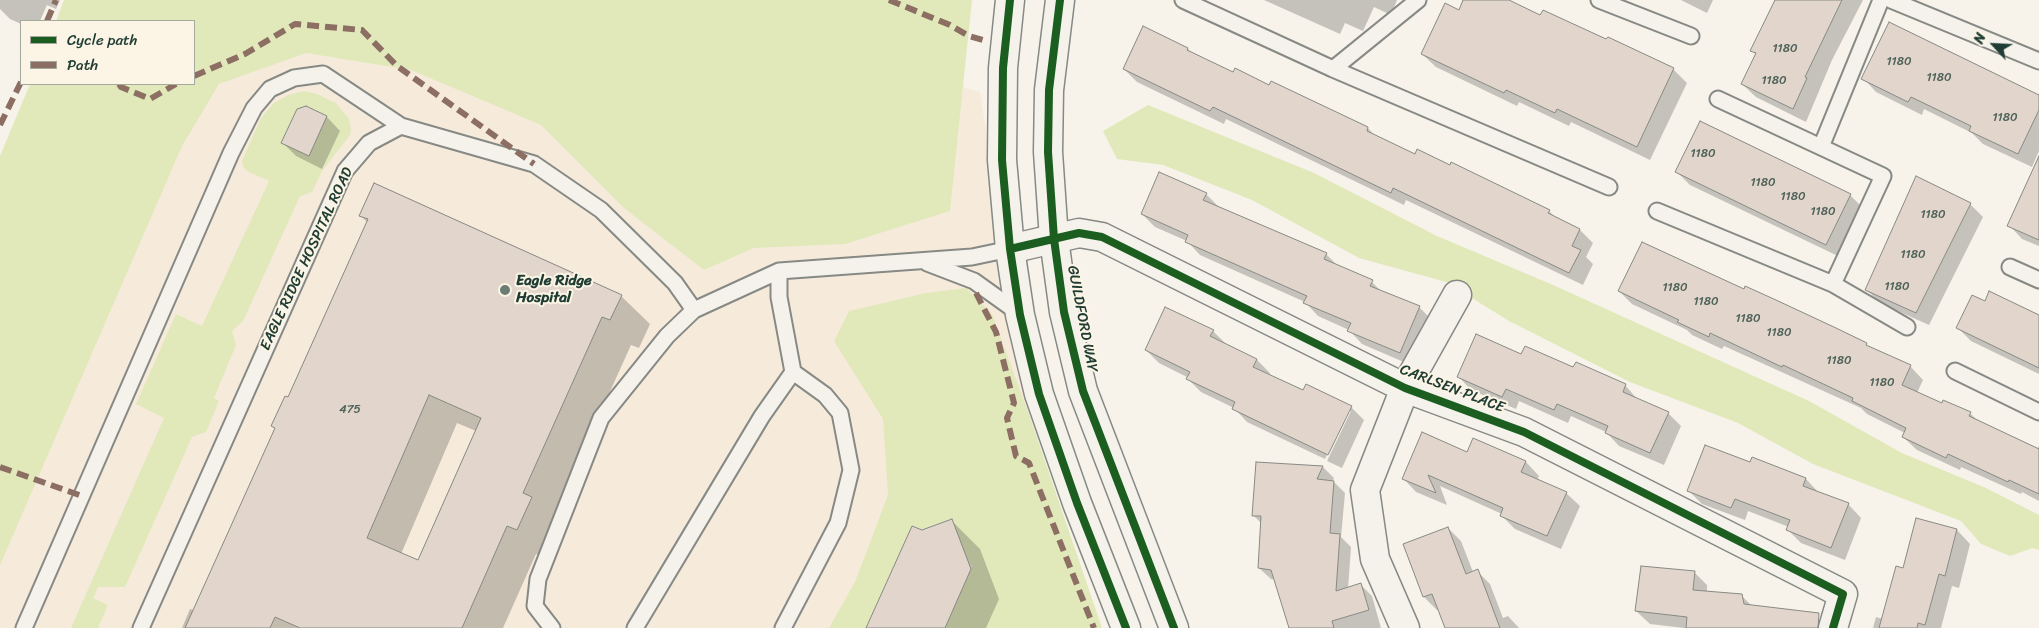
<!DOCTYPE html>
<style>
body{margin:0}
#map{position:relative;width:2039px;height:628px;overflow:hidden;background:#f7f3ea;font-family:Sriracha,sans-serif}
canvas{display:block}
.legend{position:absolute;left:20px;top:20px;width:175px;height:65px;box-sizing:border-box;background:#fcf5e5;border:1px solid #a4ab9e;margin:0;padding:6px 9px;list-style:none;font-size:15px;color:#1f3d34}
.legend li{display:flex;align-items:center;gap:10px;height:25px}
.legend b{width:25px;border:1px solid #a4ab9e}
.north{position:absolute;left:1969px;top:20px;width:50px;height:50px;-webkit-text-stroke:4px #fcf5e5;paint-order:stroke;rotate:295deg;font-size:14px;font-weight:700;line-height:20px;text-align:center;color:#1f3d34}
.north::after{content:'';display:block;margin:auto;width:18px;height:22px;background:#1f3d34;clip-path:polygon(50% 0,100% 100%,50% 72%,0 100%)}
</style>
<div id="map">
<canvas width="2039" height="628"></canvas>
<ul class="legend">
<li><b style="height:6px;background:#1b5e20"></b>Cycle path</li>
<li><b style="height:6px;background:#8d6e63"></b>Path</li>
</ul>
<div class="north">N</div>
</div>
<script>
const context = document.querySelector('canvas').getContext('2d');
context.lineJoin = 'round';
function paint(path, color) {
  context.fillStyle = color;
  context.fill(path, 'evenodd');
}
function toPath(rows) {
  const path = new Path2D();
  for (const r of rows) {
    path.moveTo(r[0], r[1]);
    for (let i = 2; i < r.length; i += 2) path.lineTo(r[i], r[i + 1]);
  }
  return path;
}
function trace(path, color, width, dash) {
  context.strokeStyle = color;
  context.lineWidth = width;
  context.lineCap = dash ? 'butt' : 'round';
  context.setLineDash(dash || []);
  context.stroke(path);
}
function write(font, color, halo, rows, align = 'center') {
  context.font = font + ' Sriracha,sans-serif';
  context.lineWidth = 4;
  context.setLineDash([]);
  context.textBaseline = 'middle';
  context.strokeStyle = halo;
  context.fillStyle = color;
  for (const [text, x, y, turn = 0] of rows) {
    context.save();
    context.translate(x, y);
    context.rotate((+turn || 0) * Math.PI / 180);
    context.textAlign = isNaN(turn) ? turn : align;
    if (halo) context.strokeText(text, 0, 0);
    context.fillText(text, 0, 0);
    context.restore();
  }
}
paint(toPath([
 [669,0,980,92,1032,423,1102,628,0,628,0,156,194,84,194,21]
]), '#f6eadb');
paint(toPath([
 [64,0,972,0,950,211,845,244,754,248,704,270,624,208,541,125,411,70,306,53,219,84,182,146,0,565,0,156,30,84,194,84,194,21,56,21],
 [304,91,317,94,336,103,349,119,351,129,350,135,322,171,312,192,300,196,243,321,232,331,236,345,214,398,219,401,206,432,192,437,125,587,98,587,93,598,108,605,98,628,71,628,164,418,136,404,176,314,202,326,269,181,247,171,243,167,242,161,261,118,274,103,288,95],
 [1148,105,1314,173,1437,236,1553,285,1809,401,1902,453,1986,488,2039,515,2039,550,2033,548,2010,556,1981,544,1961,521,1813,464,1738,423,1630,382,1509,321,1446,282,1359,258,1252,200,1163,165,1117,159,1103,131],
 [966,288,992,314,1032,423,1102,628,945,628,973,565,957,558,962,546,952,519,922,530,912,526,866,628,829,628,855,582,888,495,883,419,834,341,849,311,926,293]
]), '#e1e9bb');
paint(toPath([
 [0,0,60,0,56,9,47,5,40,21,21,21,21,24,10,19,0,9],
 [1264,0,1397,0,1391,15,1374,7,1363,31,1345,23,1340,34],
 [1465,0,1506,0,1541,17,1673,69,1687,83,1650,160,1571,122,1569,126,1519,102,1517,106,1436,67,1422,54,1459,11],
 [1681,0,1713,0,1707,13],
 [1776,0,1863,0,1832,60,1806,122,1756,97,1742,84,1756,55,1752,50],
 [1188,49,1194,55,1234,74,1270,86,1271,83,1368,128,1377,138,1415,156,1549,211,1557,219,1580,230,1593,243,1586,257,1593,264,1583,285,1406,200,1404,205,1226,119,1224,124,1137,82,1124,69],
 [1863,78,2039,96,2039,151,2032,167,1983,144,1972,133,1924,109,1922,115,1876,92],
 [306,108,327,117,340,131,322,169,296,156,283,143],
 [1677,172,1850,195,1863,208,1840,257,1690,185],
 [2039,193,2039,246,2022,239,2009,225],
 [1206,194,1219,207,1326,254,1339,267,1372,282,1382,292,1419,307,1432,320,1413,366,1362,344,1349,330,1318,316,1305,302,1200,255,1187,241,1155,227,1142,214],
 [1970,204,1983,217,1929,325,1880,303,1867,290],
 [360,215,621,296,650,324,639,348,631,345,552,520,560,527,546,558,536,554,503,628,182,628,190,609,194,610,276,429,273,426,289,399,368,223],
 [457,423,476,431,419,562,401,554],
 [1619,291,1866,344,1870,348,1910,366,1923,380,1917,393,1942,405,1970,413,1980,423,2037,449,2039,446,2039,501,2022,492,2021,494,1961,467,1960,470,1917,450,1903,437,1905,433,1867,414,1861,408,1724,346,1722,349,1692,335,1687,330,1632,304],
 [1985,302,2039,316,2039,374,1971,341,1958,328],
 [1213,331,1226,344,1257,360,1270,373,1269,375,1303,392,1351,407,1364,420,1342,468,1327,461,1351,411,1348,411,1325,459,1247,422,1234,408,1201,392,1188,379,1189,378,1159,363,1146,350],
 [1522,356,1574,369,1625,385,1638,400,1668,413,1681,426,1664,465,1619,446,1606,432,1571,416,1568,423,1519,401,1516,409,1471,390,1458,376],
 [1474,439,1526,462,1539,476,1537,480,1566,493,1580,506,1561,549,1515,529,1502,516,1502,514,1440,486,1447,505,1416,492,1403,478,1468,453],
 [1753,459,1806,479,1819,493,1848,504,1861,518,1845,560,1801,543,1788,530,1789,527,1748,511,1745,520,1702,504,1688,490,1751,464],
 [1257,464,1323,467,1334,478,1333,481,1345,493,1341,537,1351,547,1348,589,1361,585,1372,596,1381,628,1290,628,1276,580,1271,579,1259,568,1262,524,1253,515],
 [1917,519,1957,530,1970,544,1959,588,1952,586,1941,628,1873,628,1876,617,1883,619,1904,570],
 [951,520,980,549,999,599,986,628,868,628,922,531],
 [1448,528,1461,541,1473,572,1477,571,1490,584,1503,618,1508,616,1519,628,1446,628,1439,609,1437,610,1424,597,1404,545],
 [1694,572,1707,585,1707,593,1741,595,1752,606,1807,628,1684,628,1650,624,1636,611]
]), '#0003');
const building = toPath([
 [1463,0,1509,0,1540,15,1543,10,1606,39,1608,37,1674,68,1637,147,1557,109,1555,113,1506,90,1504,93,1421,54,1445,3,1459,10,1463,0],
 [1775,0,1842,0,1805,77,1807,78,1793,109,1741,84,1756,53,1750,51,1775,0],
 [1889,22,2039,95,2039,110,2018,154,1969,131,1971,126,1911,97,1908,102,1861,79,1889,22],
 [1143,26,1188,48,1187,50,1233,72,1235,68,1269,85,1271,81,1368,127,1367,131,1415,154,1417,149,1450,165,1451,162,1550,210,1548,213,1580,229,1572,246,1581,250,1569,273,1393,188,1391,193,1213,107,1210,111,1123,69,1143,26],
 [306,106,327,116,309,156,281,143,297,109,306,106],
 [1700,121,1851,194,1826,245,1675,172,1700,121],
 [2039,156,2039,240,2007,226,2039,156],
 [1159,172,1207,193,1203,200,1327,253,1324,259,1373,280,1370,286,1420,306,1400,353,1347,331,1351,323,1303,303,1307,296,1185,242,1188,235,1141,214,1159,172],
 [1916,176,1971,203,1916,313,1865,290,1916,176],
 [374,183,622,295,610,320,602,317,523,493,532,497,517,530,507,526,462,628,300,628,275,617,270,628,185,628,275,428,271,426,285,396,288,397,368,219,359,216,374,183],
 [429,395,481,418,418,560,367,538,429,395],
 [1642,242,1744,289,1745,286,1776,300,1836,328,1867,343,1866,345,1911,365,1902,385,1942,403,1943,400,1971,412,1969,416,2039,449,2039,494,2009,480,2008,482,1948,454,1946,458,1902,437,1906,428,1852,401,1853,398,1783,365,1782,367,1710,333,1709,337,1677,322,1679,320,1618,291,1642,242],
 [1989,291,2039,315,2039,368,1956,328,1972,295,1985,301,1989,291],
 [1165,307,1214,330,1210,336,1257,359,1253,367,1303,390,1306,384,1352,406,1328,455,1232,409,1235,402,1186,379,1190,372,1145,350,1165,307],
 [1476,334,1521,354,1525,346,1573,367,1576,362,1626,384,1623,392,1669,412,1650,453,1605,433,1608,426,1557,404,1554,410,1506,389,1502,397,1457,377,1476,334],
 [1422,432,1467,452,1473,438,1526,461,1521,472,1567,492,1547,536,1500,516,1503,508,1428,475,1436,493,1402,479,1422,432],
 [1705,445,1750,462,1752,457,1806,478,1803,486,1849,503,1831,548,1786,530,1790,520,1735,499,1731,508,1687,491,1705,445],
 [1256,462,1323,466,1317,479,1334,481,1330,533,1340,534,1336,591,1361,583,1369,610,1332,621,1334,628,1289,628,1271,570,1258,568,1261,516,1252,516,1256,462],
 [1916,518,1957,529,1945,576,1939,574,1925,625,1918,623,1917,628,1879,628,1896,566,1903,568,1916,518],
 [952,519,971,569,945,628,866,628,912,526,922,530,952,519],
 [1448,527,1466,574,1478,569,1500,628,1445,628,1432,594,1423,597,1403,544,1448,527],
 [1641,566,1695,571,1693,590,1742,594,1744,604,1819,613,1818,628,1686,628,1687,617,1635,611,1641,566]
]);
paint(building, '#e2d6cc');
trace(building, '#868984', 1);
const service = toPath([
 [1183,0,1333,69,1609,187],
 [1599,0,1691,36],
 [1891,0,2039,61],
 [1333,69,1418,0],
 [1718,99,1883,176,1833,284],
 [1821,147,1881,0],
 [1657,211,1833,284,1907,327],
 [927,263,974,281,1020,314],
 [2010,267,2039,280],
 [779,271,779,297,793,372,825,395,840,413,851,470,838,523,783,628],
 [1955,371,2039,412],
 [24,628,231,153,254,108,270,89,294,78,323,74,401,126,534,164,601,210,675,283,694,310,779,271,972,257,1010,249],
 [141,628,345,171,369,143,401,126],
 [552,628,535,606,538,579,601,418,667,336,694,310],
 [635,628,762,416,793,372]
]);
const minor = toPath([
 [1010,249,1079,233,1102,237,1405,388,1524,432,1843,594,1833,628],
 [1405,628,1375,559,1365,490,1405,388,1457,295]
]);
const secondary = toPath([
 [1010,0,1003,68,1002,160,1010,249,1020,315,1039,394,1077,503,1126,628],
 [1060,0,1049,90,1048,152,1054,239,1064,312,1083,391,1174,628]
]);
trace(service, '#868984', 19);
trace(minor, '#868984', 31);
trace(secondary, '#868984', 31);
trace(service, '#f5f2ec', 15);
trace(minor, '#f5f2ec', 28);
trace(secondary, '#f5f2ec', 28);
trace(toPath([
 [889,0,950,25,969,36,983,40],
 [47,21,56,0],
 [194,76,245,54,295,24,362,30,397,66,534,164],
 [119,84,121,87,150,99,176,84],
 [0,125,21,82],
 [976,293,996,332,1014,403,1007,418,1016,456,1029,463,1094,628],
 [0,467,82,496]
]), '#8d6e63', 6, [12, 6]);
trace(toPath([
 [1010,0,1003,68,1002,160,1010,249,1020,315,1039,394,1077,503,1126,628],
 [1060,0,1049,90,1048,152,1054,239,1064,312,1083,391,1174,628],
 [1010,249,1079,233,1102,237,1405,388,1524,432,1843,594,1833,628]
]), '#1b5e20', 8);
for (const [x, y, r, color] of [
 [505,290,6,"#6b7d74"]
]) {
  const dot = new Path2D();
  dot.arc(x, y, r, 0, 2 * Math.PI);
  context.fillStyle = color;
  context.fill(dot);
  trace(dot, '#fcf5e5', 2);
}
write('12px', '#50635a', null, [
 ["1180",1785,49],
 ["1180",1899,62],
 ["1180",1939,78],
 ["1180",1774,81],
 ["1180",2005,118],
 ["1180",1703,154],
 ["1180",1763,183],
 ["1180",1793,197],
 ["1180",1823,212],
 ["1180",1933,215],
 ["1180",1913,255],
 ["1180",1897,287],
 ["1180",1675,288],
 ["1180",1706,302],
 ["1180",1748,319],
 ["1180",1779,333],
 ["1180",1839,361],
 ["1180",1882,383],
 ["475",350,410]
]);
write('15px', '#1f3d34', '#fcf5e5', [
 ["EAGLE RIDGE HOSPITAL ROAD",307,259,-65],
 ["GUILDFORD WAY",1082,319,79],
 ["CARLSEN PLACE",1452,389,21]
]);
write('bold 15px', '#1f3d34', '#fcf5e5', [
 ["Eagle Ridge",516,281],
 ["Hospital",516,298]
], 'left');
</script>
